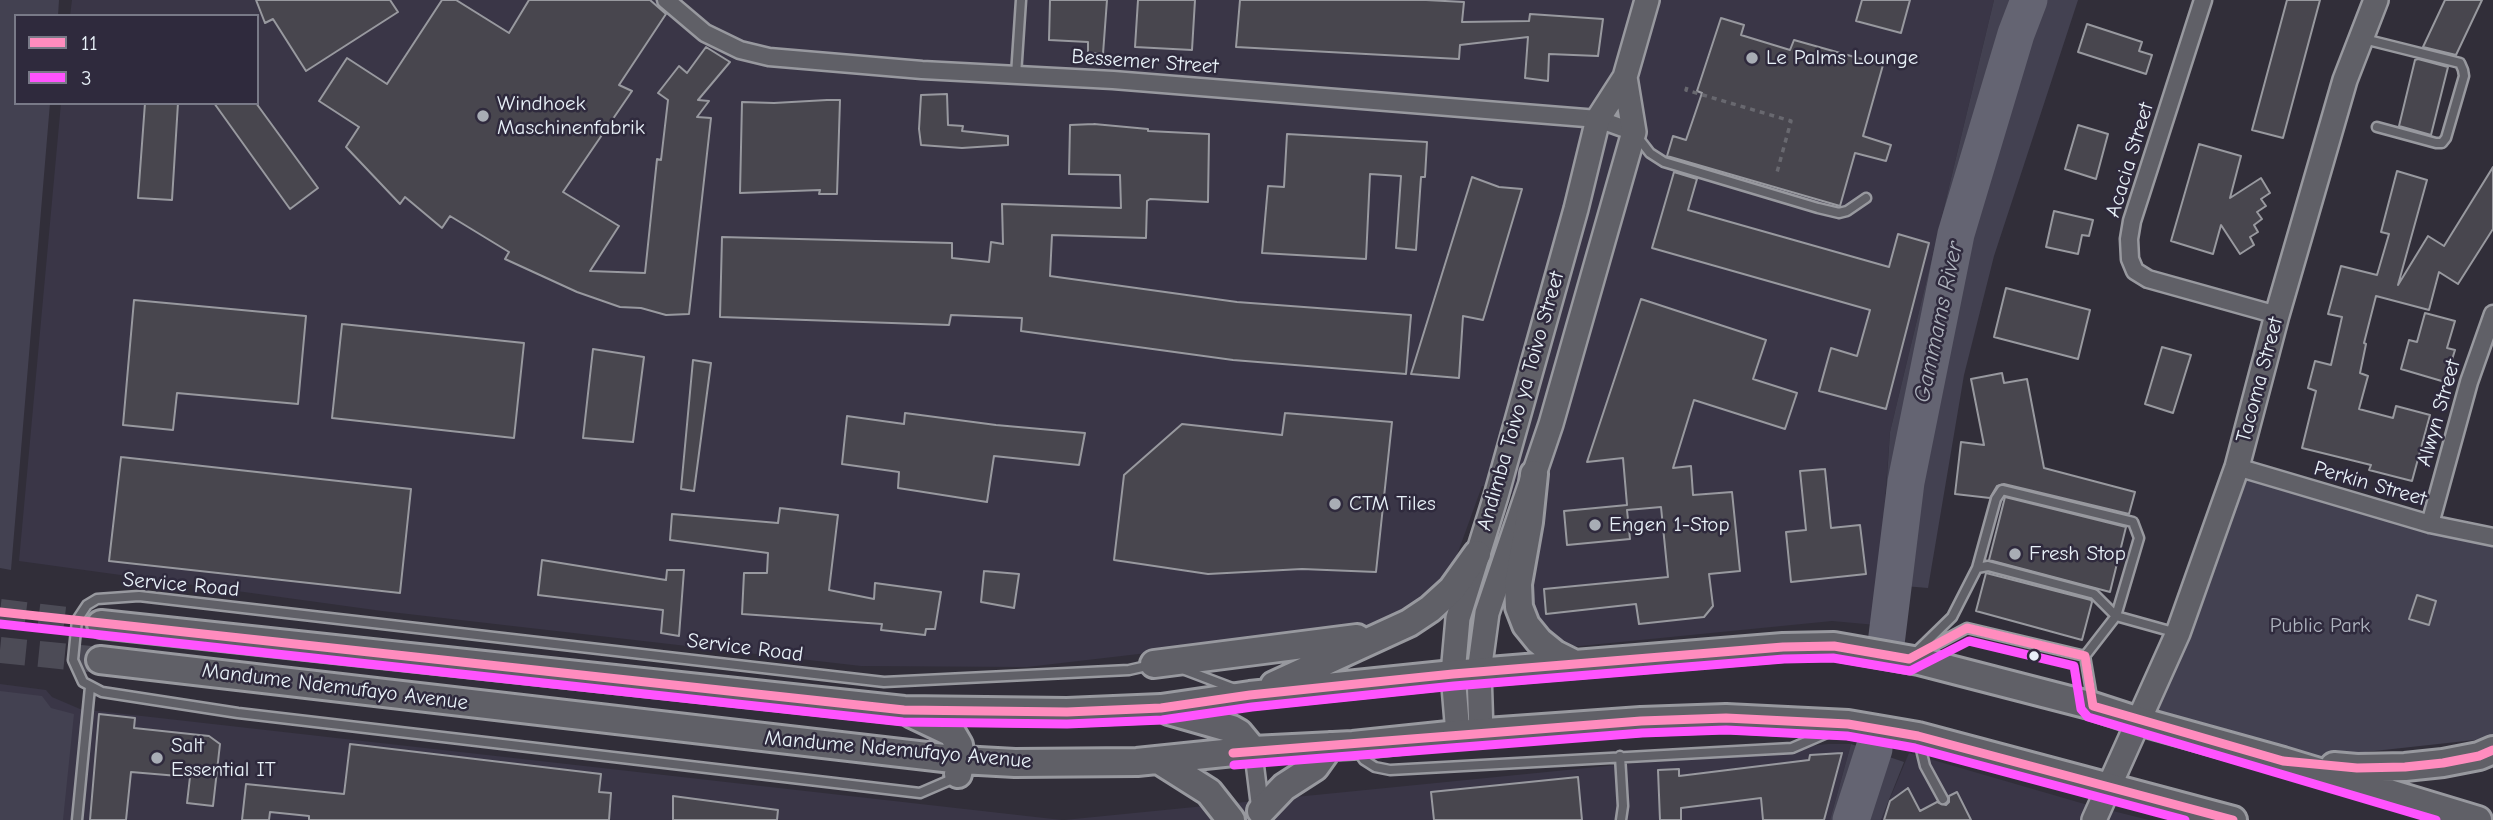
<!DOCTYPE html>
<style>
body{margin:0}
#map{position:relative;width:2493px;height:820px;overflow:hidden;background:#312e39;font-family:"Comic Neue",sans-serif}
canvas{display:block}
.legend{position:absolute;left:14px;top:14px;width:245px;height:91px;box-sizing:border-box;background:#2f2a3d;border:2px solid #797a88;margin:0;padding:9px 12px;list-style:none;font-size:21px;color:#e8f1f8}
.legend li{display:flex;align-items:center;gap:14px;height:35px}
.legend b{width:35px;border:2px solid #797a88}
</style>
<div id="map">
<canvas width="2493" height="820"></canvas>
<ul class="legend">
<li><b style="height:9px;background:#ff8cbe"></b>11</li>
<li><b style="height:9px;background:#ff53fe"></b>3</li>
</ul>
</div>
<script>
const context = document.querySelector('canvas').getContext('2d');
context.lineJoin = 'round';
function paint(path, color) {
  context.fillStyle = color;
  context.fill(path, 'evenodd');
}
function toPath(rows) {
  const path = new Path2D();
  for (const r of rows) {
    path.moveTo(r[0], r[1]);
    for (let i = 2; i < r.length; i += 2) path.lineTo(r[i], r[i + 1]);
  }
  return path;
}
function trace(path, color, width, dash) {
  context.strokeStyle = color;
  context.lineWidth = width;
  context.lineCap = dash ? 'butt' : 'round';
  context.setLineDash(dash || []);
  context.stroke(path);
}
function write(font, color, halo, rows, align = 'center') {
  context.font = font + ' "Comic Neue",sans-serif';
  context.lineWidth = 5;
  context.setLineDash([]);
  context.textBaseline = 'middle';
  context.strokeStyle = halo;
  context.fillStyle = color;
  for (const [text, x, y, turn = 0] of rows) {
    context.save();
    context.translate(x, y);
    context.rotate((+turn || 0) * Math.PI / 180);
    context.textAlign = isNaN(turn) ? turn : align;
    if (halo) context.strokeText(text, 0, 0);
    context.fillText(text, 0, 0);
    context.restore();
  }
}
paint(toPath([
 [72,0,1994,0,1890,432,1876,625,1832,621,1560,648,1534,618,1531,578,1545,503,1482,486,1448,580,1388,625,1027,667,861,666,382,611,19,561,61,103,257,103,257,16,70,16],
 [0,684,46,690,52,697,80,709,1062,820,0,820],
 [1828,744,1851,744,1830,820,1064,820],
 [1909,753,2081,803,2149,820,1881,820]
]), '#3a3647');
paint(toPath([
 [0,0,59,0,58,16,16,16,16,103,50,103,11,570,0,568],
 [1994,0,2078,0,1994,256,1964,375,1928,588,1880,584,1890,432],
 [2237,467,2493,536,2493,738,2283,761,2139,721],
 [0,691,42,696,51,708,74,714,63,820,0,820],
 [1851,744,1904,762,1881,820,1830,820]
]), '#434151');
trace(toPath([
 [1885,652,1906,482,1956,234,2016,34,2029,0],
 [1851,820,1874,749]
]), '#646472', 37);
const building = toPath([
 [256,0,390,0,398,12,306,71,273,19,265,23,256,0],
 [442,0,456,0,509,33,529,0,650,0,666,14,619,85,632,91,563,192,619,226,590,271,645,273,657,159,661,160,668,100,658,93,679,66,687,73,706,47,730,62,698,100,709,101,697,117,711,118,689,314,666,315,641,308,620,307,577,292,505,259,509,252,450,216,442,228,405,197,400,204,346,147,359,127,319,101,347,58,387,84,442,0],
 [1050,0,1107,0,1103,54,1088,53,1088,42,1049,40,1050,0],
 [1138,0,1195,0,1192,50,1135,47,1138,0],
 [1240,0,1426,0,1464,2,1462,22,1529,21,1530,14,1603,19,1598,56,1549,54,1548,81,1525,78,1528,37,1460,45,1459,59,1236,47,1240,0],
 [1862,0,1910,0,1901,33,1856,21,1862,0],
 [2287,0,2320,0,2283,138,2252,130,2287,0],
 [2445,0,2482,0,2456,55,2423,47,2445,0],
 [1721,18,1744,25,1741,35,1790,50,1794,40,1883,65,1863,136,1891,145,1886,161,1855,153,1840,206,1667,156,1673,136,1686,140,1702,93,1697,91,1721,18],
 [2087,24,2142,42,2139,51,2152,55,2146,74,2078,52,2087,24],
 [2418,59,2448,67,2431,135,2399,126,2415,60,2418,59],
 [947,94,948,125,963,126,962,131,1008,136,1008,145,962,148,921,145,919,129,921,95,947,94],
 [827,100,840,100,837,194,819,194,820,190,740,193,742,102,774,103,827,100],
 [145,103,178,103,172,200,138,198,145,103],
 [214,103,256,103,318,188,290,209,214,103],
 [1094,124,1148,129,1148,131,1209,134,1208,202,1150,199,1147,201,1146,238,1052,235,1050,276,1237,302,1411,315,1406,374,1233,360,1021,331,1022,318,951,315,949,325,720,317,722,237,952,243,952,258,989,262,991,242,1003,244,1002,204,1121,208,1120,175,1069,174,1070,125,1094,124],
 [2078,125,2108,134,2096,179,2065,169,2078,125],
 [1287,134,1427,142,1425,177,1421,177,1416,250,1396,248,1401,176,1370,174,1366,259,1262,253,1268,186,1284,187,1287,134],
 [2199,144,2241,156,2230,198,2261,178,2270,193,2261,199,2266,206,2257,212,2262,219,2254,225,2258,232,2250,237,2254,245,2240,254,2221,225,2213,254,2171,241,2199,144],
 [2493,167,2493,229,2458,284,2439,272,2429,310,2376,296,2364,343,2366,344,2360,373,2368,376,2359,409,2393,418,2396,406,2430,415,2412,481,2369,470,2371,465,2302,448,2316,391,2308,388,2315,361,2331,365,2342,317,2328,314,2341,266,2377,275,2389,234,2381,232,2397,171,2427,180,2398,285,2428,236,2444,246,2493,167],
 [1674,172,1697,179,1688,210,1889,267,1898,234,1929,243,1886,409,1819,391,1831,348,1857,356,1870,310,1652,248,1674,172],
 [1472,177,1499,187,1522,189,1483,320,1463,316,1459,378,1411,374,1472,177],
 [2054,211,2093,220,2089,236,2082,235,2078,254,2046,247,2054,211],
 [2006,288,2090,310,2078,359,1994,337,2006,288],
 [1641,299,1766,340,1753,379,1797,393,1785,429,1694,400,1673,468,1691,466,1693,495,1732,492,1740,571,1709,574,1713,606,1704,617,1639,624,1636,604,1546,614,1544,589,1668,577,1661,507,1627,510,1630,539,1567,545,1564,511,1627,505,1623,458,1587,462,1641,299],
 [134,300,306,316,298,404,177,393,173,430,123,425,134,300],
 [2425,313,2455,321,2447,348,2455,350,2445,382,2401,369,2409,340,2417,342,2425,313],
 [342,324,524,343,514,438,332,418,342,324],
 [2162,347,2191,355,2173,413,2145,404,2162,347],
 [593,349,644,357,633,442,583,438,593,349],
 [693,360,711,363,694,491,681,489,693,360],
 [2002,373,2004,383,2027,379,2044,468,2135,492,2129,514,2004,484,1997,486,1990,498,1955,494,1961,442,1984,445,1971,379,2002,373],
 [905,413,996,425,1085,433,1079,465,994,456,987,502,898,488,899,472,842,464,847,416,904,424,905,413],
 [1285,413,1392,422,1376,572,1302,569,1208,574,1114,560,1124,475,1182,424,1282,435,1285,413],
 [121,457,411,489,400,593,109,561,121,457],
 [1825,469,1831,528,1860,525,1866,574,1791,582,1786,532,1806,530,1800,471,1825,469],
 [2005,497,2126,527,2110,592,1989,560,2005,497],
 [780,508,838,515,829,590,874,599,875,583,941,592,935,629,926,629,925,635,881,630,882,624,742,614,744,573,767,573,768,553,670,540,672,514,778,523,780,508],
 [542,560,666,580,667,570,684,570,679,636,661,633,663,610,538,595,542,560],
 [984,571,1019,574,1014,608,981,602,984,571],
 [1986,573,2091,600,2092,602,2082,640,1976,611,1986,573],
 [2417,595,2436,601,2429,625,2409,619,2417,595],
 [99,714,135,718,134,728,209,736,220,744,213,806,187,803,190,777,131,772,126,820,90,820,99,714],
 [350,744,601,774,599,792,611,793,609,820,309,820,309,816,270,812,269,820,242,820,246,784,344,794,350,744],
 [1842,753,1824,820,1763,820,1761,798,1681,808,1681,820,1660,820,1658,770,1679,769,1679,776,1809,760,1810,755,1842,753],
 [1578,777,1582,820,1434,820,1431,792,1578,777],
 [1908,788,1920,811,1937,802,1946,805,1949,802,1949,796,1957,792,1971,820,1884,820,1890,801,1908,788],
 [673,796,778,810,777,820,673,820,673,796]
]);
paint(building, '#48464e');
trace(building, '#98999f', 2);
trace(toPath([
 [0,612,101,624],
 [0,650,100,660]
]), '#4c4b56', 26, [26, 13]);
const lane = toPath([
 [2364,39,2460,63,2463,70,2464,76,2446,138,2442,143,2436,143,2377,127],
 [1016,75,1021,0],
 [1636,135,1650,153,1664,162,1818,208,1839,213,1847,211,1866,198],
 [1977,568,1996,499,2002,490,2133,522,2139,538,2116,616,2085,656],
 [1918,654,1967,628,2085,656,2093,703],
 [1913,655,1952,617,1977,568,1988,566,2094,594,2116,616,2177,633],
 [1185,670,1235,689],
 [1919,741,1925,766,1943,799],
 [1357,750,1364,760,1375,767,1390,770,1792,748,1829,732],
 [1620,756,1623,806,1621,820],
 [957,777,920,793,238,713,102,692,83,682,73,660,77,620,87,605,97,599,139,596,884,682,1129,670,1151,665],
 [77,820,90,687]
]);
const street = toPath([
 [666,0,705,33,740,50,769,57,922,70,1113,80,1598,119,1634,132],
 [2203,0,2132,221,2129,239,2130,259,2135,271,2148,279,2277,315],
 [2237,467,2430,524,2493,537],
 [2430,524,2469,382,2493,314],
 [1253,750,1261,814]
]);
const secondary = toPath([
 [1481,733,1479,672,1487,613,1551,424,1634,132,1625,77],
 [1458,734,1453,674,1458,618,1496,496,1576,209,1598,119,1625,77,1647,0],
 [2094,820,2178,633,2237,467,2277,315,2345,80,2376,0]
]);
const primary = toPath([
 [1534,474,1529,522,1518,584,1519,607,1526,625,1539,641,1555,654,1575,664],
 [101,624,904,710,1067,712,1161,708,1250,695,1453,674,1783,647,1834,646,1919,661,2093,706,2139,721,2283,761,2478,820],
 [100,660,961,760,1015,763,1137,762,1253,750,1353,745,1458,734,1641,721,1726,718,1848,724,1918,736,2233,820],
 [1154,664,1357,638],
 [1274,685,1409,623,1430,609,1452,589,1477,554],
 [1169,711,1232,729,1239,733,1253,750],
 [912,714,952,733,959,745,961,760,958,774],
 [1160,761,1209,792,1231,820],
 [2334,766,2357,768,2405,767,2443,763,2479,756,2493,750],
 [1261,811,1284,787,1315,767,1330,746]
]);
trace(lane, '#98999f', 13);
trace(street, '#98999f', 21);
trace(secondary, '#98999f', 28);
trace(primary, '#98999f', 32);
trace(toPath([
 [1687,87,1686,90,1791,121,1776,176]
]), '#68686f', 3.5, [5, 5]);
trace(lane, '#606067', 8);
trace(street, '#606067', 16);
trace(secondary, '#606067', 23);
trace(primary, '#606067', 26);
trace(toPath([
 [0,612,904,710,1067,712,1161,708,1250,695,1453,674,1783,647,1834,646,1909,659,1967,628,2085,656,2093,706,2283,761,2357,768,2405,767,2443,763,2479,756,2493,750],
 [1233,753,1641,721,1726,718,1848,724,1918,736,2233,820]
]), '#ff8cbe', 9);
trace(toPath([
 [0,624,903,722,1067,724,1162,720,1252,707,1454,686,1784,659,1833,658,1910,671,1969,641,2074,666,2081,709,2088,717,2436,820],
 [1234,765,1642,733,1726,730,1847,736,1915,748,2185,820]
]), '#ff53fe', 9);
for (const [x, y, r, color] of [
 [1752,58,7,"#a8adb5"],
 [483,116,7,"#a8adb5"],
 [1335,504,7,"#a8adb5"],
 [1595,525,7,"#a8adb5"],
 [2015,554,7,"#a8adb5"],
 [2034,656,6,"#e8f1f8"],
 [157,758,7,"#a8adb5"]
]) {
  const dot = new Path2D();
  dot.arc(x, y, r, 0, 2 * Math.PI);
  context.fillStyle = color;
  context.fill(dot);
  trace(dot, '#2f2a3d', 2.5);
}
write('21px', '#e8f1f8', '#2f2a3d', [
 ["Le Palms Lounge",1766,58],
 ["Windhoek",497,104],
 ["Maschinenfabrik",497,128],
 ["CTM Tiles",1349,504],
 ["Engen 1-Stop",1609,525],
 ["Fresh Stop",2029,554],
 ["Salt",171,746],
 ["Essential IT",171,770]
], 'left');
write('21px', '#e8f1f8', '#2f2a3d', [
 ["Bessemer Street",1145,62,4],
 ["Acacia Street",2130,160,-73],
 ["Tacoma Street",2260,380,-75],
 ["Andimba Toivo ya Toivo Street",1521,401,-74],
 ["Alwyn Street",2439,413,-74],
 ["Perkin Street",2370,484,16],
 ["Service Road",181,585,5],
 ["Service Road",745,648,7],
 ["Mandume Ndemufayo Avenue",335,687,7],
 ["Mandume Ndemufayo Avenue",898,750,5]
]);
write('21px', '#afb4bf', '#2f2a3d', [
 ["Public Park",2320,626]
]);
write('italic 23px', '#afb4be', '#2f2a3d', [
 ["Gammams River",1939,322,-78]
]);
</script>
